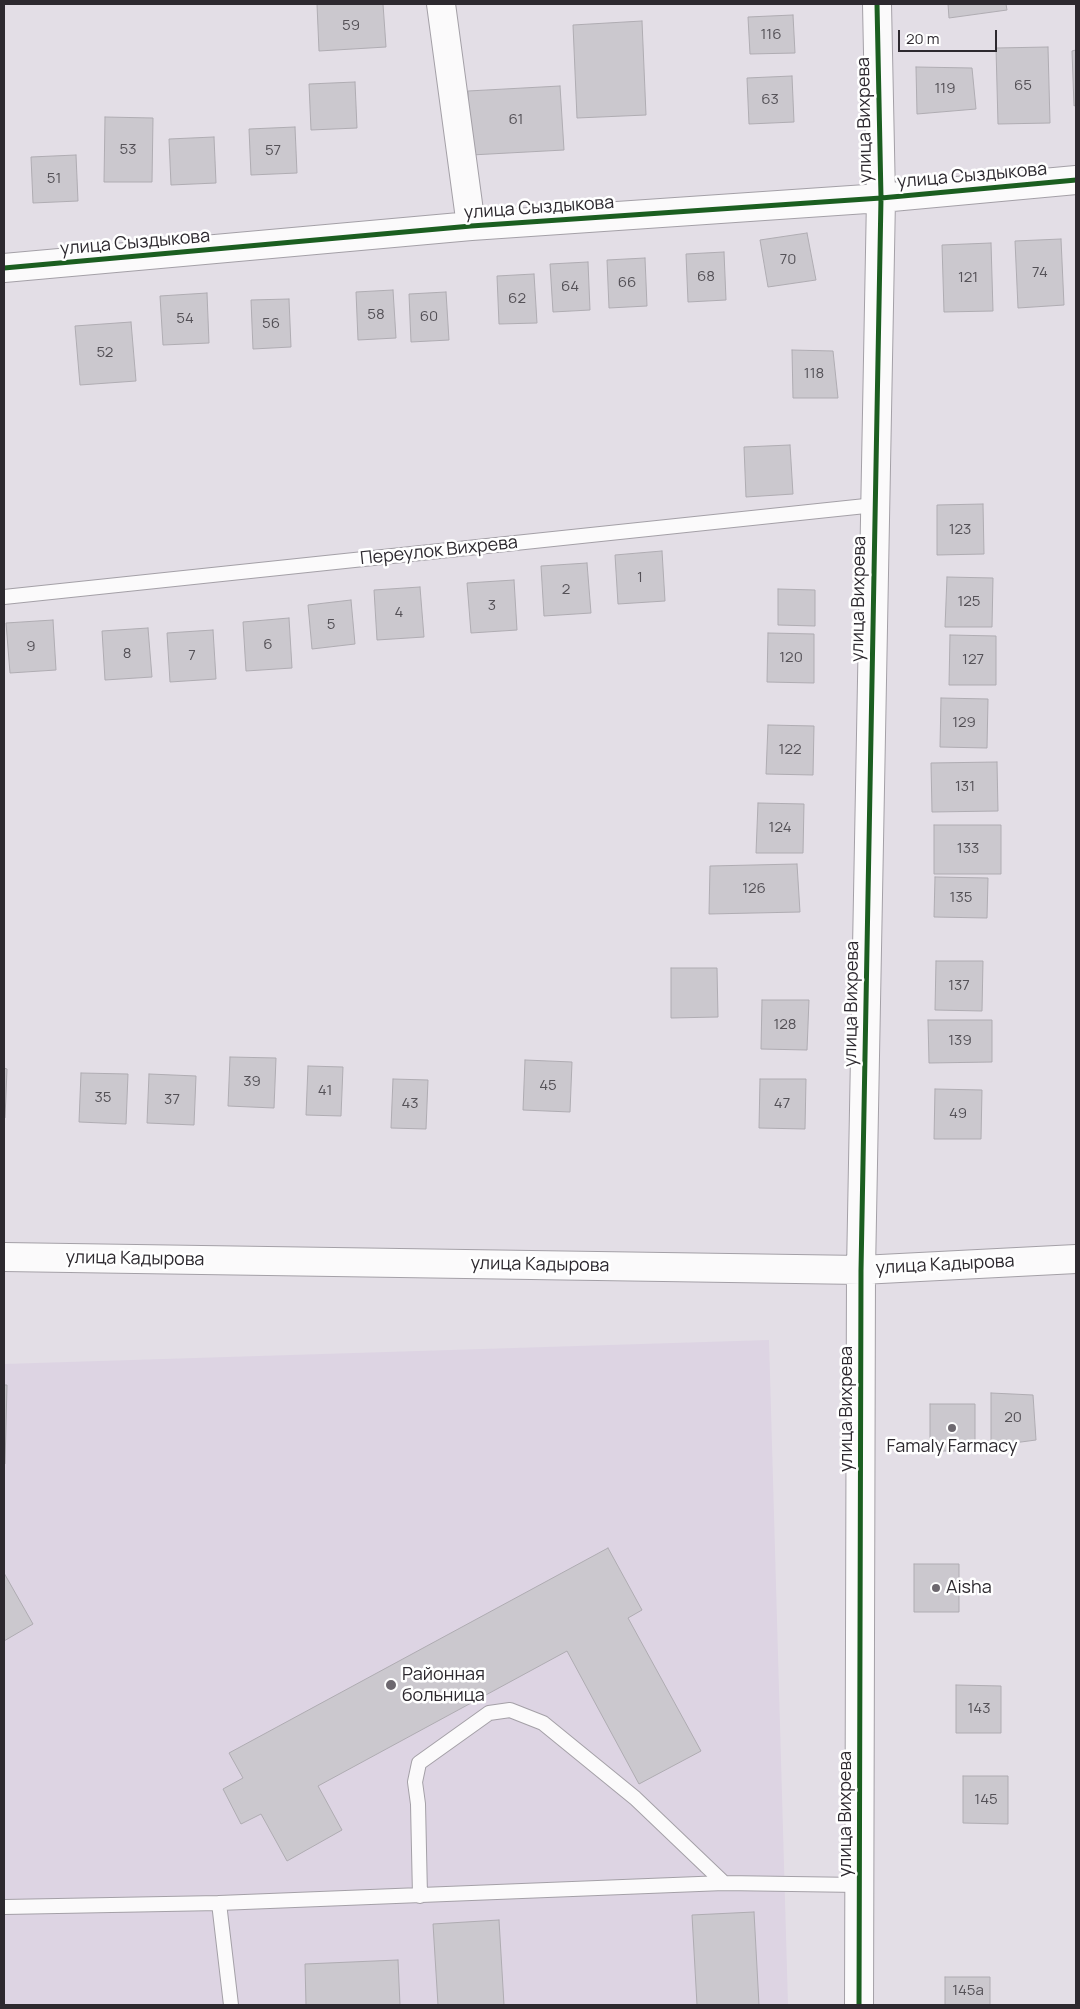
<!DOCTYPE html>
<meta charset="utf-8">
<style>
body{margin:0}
#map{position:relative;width:1080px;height:2009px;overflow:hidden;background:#e3dee6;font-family:Manrope,sans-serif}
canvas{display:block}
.frame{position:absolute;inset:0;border:5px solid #2d292f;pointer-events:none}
.scale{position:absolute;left:898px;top:30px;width:99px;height:22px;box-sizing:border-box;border:2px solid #2d292f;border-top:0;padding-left:6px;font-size:15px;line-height:18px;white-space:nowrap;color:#2d292f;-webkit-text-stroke:4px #fff;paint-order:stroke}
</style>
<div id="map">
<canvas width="1080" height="2009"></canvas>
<div class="frame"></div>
<div class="scale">20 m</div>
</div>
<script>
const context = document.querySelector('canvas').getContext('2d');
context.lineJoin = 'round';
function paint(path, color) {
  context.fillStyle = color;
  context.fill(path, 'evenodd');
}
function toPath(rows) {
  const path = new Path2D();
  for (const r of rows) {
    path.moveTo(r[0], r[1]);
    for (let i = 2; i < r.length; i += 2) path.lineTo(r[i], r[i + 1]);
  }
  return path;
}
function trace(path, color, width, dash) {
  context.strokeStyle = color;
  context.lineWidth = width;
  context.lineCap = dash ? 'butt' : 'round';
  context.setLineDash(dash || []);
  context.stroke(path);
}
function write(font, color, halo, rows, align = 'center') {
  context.font = font + ' Manrope,sans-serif';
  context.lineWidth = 5;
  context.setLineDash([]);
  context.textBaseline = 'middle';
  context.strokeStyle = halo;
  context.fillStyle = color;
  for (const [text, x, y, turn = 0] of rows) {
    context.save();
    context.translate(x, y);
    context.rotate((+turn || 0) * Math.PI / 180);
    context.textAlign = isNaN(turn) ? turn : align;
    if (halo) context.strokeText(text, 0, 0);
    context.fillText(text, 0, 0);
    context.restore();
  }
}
paint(toPath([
 [769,1340,788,2005,4,2005,4,1364]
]), '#ddd4e3');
const building = toPath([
 [317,4,383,4,386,47,319,51,317,4],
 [948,4,1006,4,1007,10,949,18,948,4],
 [793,15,795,53,750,54,748,17,793,15],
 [642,21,646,115,577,118,573,25,642,21],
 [1048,47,1050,123,998,124,996,48,1048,47],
 [1076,50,1076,105,1074,106,1072,51,1076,50],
 [916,67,972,68,976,109,917,114,916,67],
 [792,76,794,122,749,124,747,78,792,76],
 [355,82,357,128,311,130,309,84,355,82],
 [560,86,564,150,471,155,468,91,560,86],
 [105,117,153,118,152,182,104,182,105,117],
 [295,127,297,173,251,175,249,129,295,127],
 [214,137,216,183,171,185,169,139,214,137],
 [76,155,78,201,33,203,31,157,76,155],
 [807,233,816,280,768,287,760,240,807,233],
 [1061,239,1064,305,1018,308,1015,241,1061,239],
 [991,243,993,311,944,312,942,245,991,243],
 [724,252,726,300,688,302,686,254,724,252],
 [645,258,647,306,609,308,607,260,645,258],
 [588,262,590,310,553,312,550,264,588,262],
 [534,274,537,323,499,324,497,276,534,274],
 [393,290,396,338,358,340,356,292,393,290],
 [446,292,449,340,411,342,409,294,446,292],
 [207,293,209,343,163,345,160,296,207,293],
 [289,299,291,347,253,349,251,300,289,299],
 [131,322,136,381,80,385,75,326,131,322],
 [792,350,833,351,838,398,793,398,792,350],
 [790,445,793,494,746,497,744,447,790,445],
 [983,504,984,554,937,555,937,505,983,504],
 [662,551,665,601,618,604,615,555,662,551],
 [587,563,591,613,544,616,541,566,587,563],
 [947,577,993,578,992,627,945,627,947,577],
 [514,580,517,630,471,633,467,583,514,580],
 [420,587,424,637,377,640,374,590,420,587],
 [778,589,815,590,815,626,778,625,778,589],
 [351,600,355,644,312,649,308,605,351,600],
 [289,618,292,668,246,671,243,622,289,618],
 [53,620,56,670,10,673,6,623,53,620],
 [148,628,152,677,105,680,102,631,148,628],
 [213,630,216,679,170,682,167,633,213,630],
 [768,633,814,634,814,683,767,682,768,633],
 [950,635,996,636,996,685,949,685,950,635],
 [941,698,988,699,987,748,940,747,941,698],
 [768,725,814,726,813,775,766,774,768,725],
 [997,762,998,811,932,812,931,763,997,762],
 [758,803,804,804,803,853,756,853,758,803],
 [934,825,1001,825,1001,874,934,874,934,825],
 [797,864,800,912,709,914,710,866,797,864],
 [935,877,988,878,987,918,934,917,935,877],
 [936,961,983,961,982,1011,935,1010,936,961],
 [671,968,717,968,718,1017,671,1018,671,968],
 [762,1000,809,1000,807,1050,761,1049,762,1000],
 [928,1020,992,1020,992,1062,929,1063,928,1020],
 [230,1057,276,1058,274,1108,228,1106,230,1057],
 [525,1060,572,1062,570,1112,523,1110,525,1060],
 [308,1066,343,1067,341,1116,306,1115,308,1066],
 [4,1068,7,1069,5,1118,4,1118,4,1068],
 [81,1073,128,1074,126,1124,79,1122,81,1073],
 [149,1074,196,1076,194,1125,147,1123,149,1074],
 [393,1079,428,1080,426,1129,391,1128,393,1079],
 [760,1079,806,1079,805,1129,759,1128,760,1079],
 [935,1089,982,1090,981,1139,934,1139,935,1089],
 [4,1385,7,1385,5,1464,4,1464,4,1385],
 [991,1393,1033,1395,1036,1440,991,1446,991,1393],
 [930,1404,975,1404,975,1451,930,1451,930,1404],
 [608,1548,642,1610,628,1618,701,1751,639,1784,567,1651,318,1786,342,1830,287,1861,261,1814,241,1824,223,1789,243,1778,229,1753,608,1548],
 [914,1564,959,1564,959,1612,914,1612,914,1564],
 [4,1573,33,1624,4,1641,4,1573],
 [956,1685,1001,1686,1001,1733,956,1733,956,1685],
 [963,1776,1008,1776,1008,1824,963,1823,963,1776],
 [754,1912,759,2005,697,2005,692,1915,754,1912],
 [499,1920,504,2005,438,2005,433,1924,499,1920],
 [398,1960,400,2005,306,2005,305,1964,398,1960],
 [945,1977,990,1977,990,2005,945,2005,945,1977]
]);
paint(building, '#cbc8ce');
trace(building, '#afacb2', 1);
const service = toPath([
 [4,597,875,505],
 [420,1896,418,1804,415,1782,419,1763,489,1713,510,1710,543,1723,635,1798,724,1883],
 [4,1907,219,1903],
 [231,2005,219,1903,724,1883,859,1885]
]);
const minor = toPath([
 [441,4,471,226],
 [4,268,471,226,881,198,1076,180],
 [4,1257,861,1270,1076,1259],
 [859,2005,861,1270,881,198,877,4]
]);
trace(service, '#a4a0a7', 16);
trace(minor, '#a4a0a7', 30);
trace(service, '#fbfafb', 14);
trace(minor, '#fbfafb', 28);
trace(toPath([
 [4,268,471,226,881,198,1076,180],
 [859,2005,861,1270,881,198,877,4]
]), '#1b5e20', 5);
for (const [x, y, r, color] of [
 [952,1428,5,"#6d686f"],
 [936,1588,5,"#6d686f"],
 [391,1685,6,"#6d686f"]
]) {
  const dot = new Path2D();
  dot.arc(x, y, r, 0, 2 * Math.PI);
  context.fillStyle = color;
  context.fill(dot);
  trace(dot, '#fff', 2);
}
write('15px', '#545157', null, [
 ["59",351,26],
 ["116",771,35],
 ["65",1023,86],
 ["119",945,89],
 ["63",770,100],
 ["61",516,120],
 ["53",128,150],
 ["57",273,151],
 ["51",54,179],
 ["70",788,260],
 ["74",1040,273],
 ["68",706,277],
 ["121",968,278],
 ["66",627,283],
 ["64",570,287],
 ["62",517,299],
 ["58",376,315],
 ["60",429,317],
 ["54",185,319],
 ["56",271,324],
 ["52",105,353],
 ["118",814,374],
 ["123",960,530],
 ["1",640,578],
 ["2",566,590],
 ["125",969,602],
 ["3",492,606],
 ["4",399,613],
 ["5",331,625],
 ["6",268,645],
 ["9",31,647],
 ["8",127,654],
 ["7",192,656],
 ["120",791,658],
 ["127",973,660],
 ["129",964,723],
 ["122",790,750],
 ["131",965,787],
 ["124",780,828],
 ["133",968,849],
 ["126",754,889],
 ["135",961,898],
 ["137",959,986],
 ["128",785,1025],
 ["139",960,1041],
 ["39",252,1082],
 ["45",548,1086],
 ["41",325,1091],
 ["35",103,1098],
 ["37",172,1100],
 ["43",410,1104],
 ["47",782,1104],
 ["49",958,1114],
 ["20",1013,1418],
 ["143",979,1709],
 ["145",986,1800],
 ["145а",968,1991]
]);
write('18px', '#2d292f', '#fff', [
 ["улица Вихрева",865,120,-91],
 ["улица Сыздыкова",972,176,-5],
 ["улица Сыздыкова",539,208,-4],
 ["улица Сыздыкова",135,243,-5],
 ["Переулок Вихрева",439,551,-6],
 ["улица Вихрева",859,599,-89],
 ["улица Вихрева",852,1004,-89],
 ["улица Кадырова",135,1259,1],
 ["улица Кадырова",540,1265,1],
 ["улица Кадырова",945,1265,-3],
 ["улица Вихрева",847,1409,-90],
 ["улица Вихрева",846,1814,-90]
]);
write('18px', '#2d292f', '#fff', [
 ["Famaly Farmacy",952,1447,"center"],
 ["Aisha",946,1588],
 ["Районная",402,1675],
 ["больница",402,1696]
], 'left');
</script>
